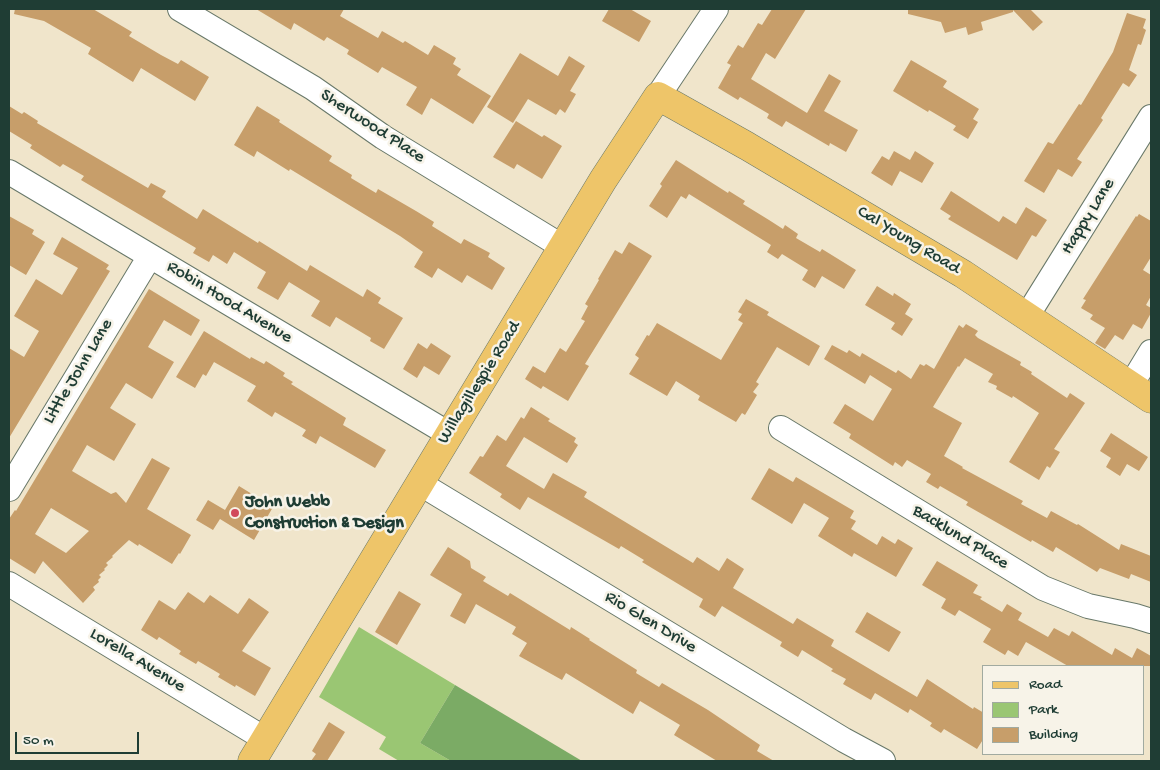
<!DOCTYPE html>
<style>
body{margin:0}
#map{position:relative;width:1160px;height:770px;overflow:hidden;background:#f0e5cb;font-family:"Gochi Hand",sans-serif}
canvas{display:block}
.frame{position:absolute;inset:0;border:10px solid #1f3d34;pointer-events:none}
.legend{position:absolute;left:982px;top:665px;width:162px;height:90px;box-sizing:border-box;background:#f7f3e8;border:1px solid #a1aaa0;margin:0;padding:6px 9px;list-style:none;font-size:15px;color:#1f3d34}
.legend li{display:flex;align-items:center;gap:10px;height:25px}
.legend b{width:25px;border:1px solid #a1aaa0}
.scale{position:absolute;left:15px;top:732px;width:124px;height:22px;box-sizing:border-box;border:2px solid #1f3d34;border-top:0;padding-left:6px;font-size:15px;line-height:18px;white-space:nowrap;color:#1f3d34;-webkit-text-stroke:4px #f7f3e8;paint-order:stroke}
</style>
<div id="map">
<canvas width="1160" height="770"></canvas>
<div class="frame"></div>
<ul class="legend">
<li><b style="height:6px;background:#eec569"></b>Road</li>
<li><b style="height:14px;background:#9ac673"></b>Park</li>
<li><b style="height:14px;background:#c79e6a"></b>Building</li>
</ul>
<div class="scale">50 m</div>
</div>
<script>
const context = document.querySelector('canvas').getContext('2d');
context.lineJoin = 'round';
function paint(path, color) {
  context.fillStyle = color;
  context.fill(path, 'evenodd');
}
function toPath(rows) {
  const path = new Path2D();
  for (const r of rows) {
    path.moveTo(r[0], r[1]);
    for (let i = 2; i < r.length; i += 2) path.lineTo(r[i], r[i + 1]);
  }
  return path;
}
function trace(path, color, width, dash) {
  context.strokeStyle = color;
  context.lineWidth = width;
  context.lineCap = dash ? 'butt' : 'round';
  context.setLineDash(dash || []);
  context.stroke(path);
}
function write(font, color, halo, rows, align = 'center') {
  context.font = font + ' "Gochi Hand",sans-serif';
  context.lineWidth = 5;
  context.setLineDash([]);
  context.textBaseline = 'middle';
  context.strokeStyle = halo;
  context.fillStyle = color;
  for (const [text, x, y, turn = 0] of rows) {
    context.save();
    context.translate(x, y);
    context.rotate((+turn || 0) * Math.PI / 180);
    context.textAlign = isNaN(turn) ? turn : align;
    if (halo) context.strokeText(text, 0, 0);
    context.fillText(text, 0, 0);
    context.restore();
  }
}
paint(toPath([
 [359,627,455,685,420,743,451,761,399,761,379,749,386,737,319,697]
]), '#9ac673');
paint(toPath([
 [455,685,582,761,451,761,420,743]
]), '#7bab65');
paint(toPath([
 [15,9,93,9,132,32,129,36,161,55,178,64,181,60,209,77,195,101,141,68,133,82,88,54,91,48,44,21,14,14],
 [256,9,344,9,340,16,378,38,382,31,403,43,405,41,428,55,434,45,456,58,453,64,461,69,457,75,491,96,473,124,431,98,422,115,406,105,417,87,382,67,378,73,347,54,349,50,327,37,324,41,294,23,291,30],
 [609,9,630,9,651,21,639,42,602,21],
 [772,9,806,9,775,59,766,53,751,79,807,113,829,74,841,81,824,111,858,130,846,152,830,143,829,146,786,121,782,127,767,118,769,114,740,97,738,100,718,88,731,65,727,63,738,45,743,48,758,23,762,25],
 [908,9,1030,9,1043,22,1033,31,1013,10,1013,12,981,22,983,30,968,35,966,27,945,33,941,22,908,14],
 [1127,13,1146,19,1143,28,1146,30,1141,45,1138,44,1129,70,1137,75,1129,87,1123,83,1101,118,1103,120,1077,159,1082,162,1072,177,1058,169,1044,193,1024,181,1048,142,1053,144,1079,104,1081,105,1113,52],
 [520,53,558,76,569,56,585,66,570,91,576,94,565,113,560,109,556,115,528,99,513,123,487,107],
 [911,60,947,81,943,87,979,109,973,119,978,122,968,139,953,130,956,126,929,110,928,112,893,91],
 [9,106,22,114,24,112,38,121,37,123,148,188,151,183,166,191,162,197,197,219,203,209,258,243,259,241,307,271,310,265,363,297,367,289,381,298,378,303,403,318,384,349,370,341,371,338,336,317,330,327,311,316,320,301,289,282,278,300,257,288,266,272,234,252,227,264,213,255,209,262,193,253,196,248,81,180,84,176,63,164,60,167,30,148,32,145,9,131],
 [257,106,280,120,279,122,332,156,329,161,352,175,351,178,376,193,378,189,416,211,434,222,432,226,461,244,464,239,490,253,488,257,505,268,492,290,467,275,462,283,438,268,432,278,414,267,423,252,400,236,290,169,289,171,257,151,254,157,234,145],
 [516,121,542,137,544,135,562,146,542,179,517,164,514,169,493,157],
 [894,151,910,160,915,151,934,163,922,183,900,171,892,186,871,173,882,156,889,160],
 [676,160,728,193,729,191,745,201,743,204,769,220,783,229,785,225,798,234,796,238,820,252,822,249,856,270,844,289,822,276,815,288,802,280,808,270,782,254,778,259,767,252,771,245,689,194,686,199,681,196,667,218,649,206,662,186,660,184],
 [951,191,999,222,1003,216,1016,224,1026,207,1047,220,1036,237,1032,235,1017,260,948,219,951,216,940,209],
 [1139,214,1151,221,1151,257,1143,270,1151,275,1151,296,1146,305,1151,308,1151,313,1142,329,1133,324,1123,340,1115,335,1105,349,1095,343,1105,328,1090,319,1093,315,1081,308,1086,300,1083,299,1136,216,1137,217],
 [9,216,34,230,32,234,45,242,26,275,9,265],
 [62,237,109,265,106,269,110,271,9,438,9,348,24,357,39,331,14,316,36,279,62,295,78,268,53,254],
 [629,242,652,256,585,364,589,366,568,401,543,386,541,389,525,379,533,366,545,373,560,348,566,352,585,321,581,319,588,306,585,304,599,280,598,279,615,250,622,254],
 [877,286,893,296,894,293,911,304,905,314,913,319,902,336,891,329,895,323,865,305],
 [149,289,200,320,191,336,164,320,148,347,174,362,152,399,126,383,110,408,136,424,114,461,87,445,72,471,111,494,116,492,126,503,152,458,170,468,147,509,191,535,180,554,179,553,172,564,139,544,138,546,129,540,112,556,113,557,106,563,108,565,104,569,105,570,99,575,101,577,98,580,99,582,93,587,95,590,83,603,43,561,35,574,9,558,9,519,15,510,16,511],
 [51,508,89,531,66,553,35,534],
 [746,299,769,312,767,315,820,346,809,366,777,347,756,382,759,384,753,392,757,395,745,415,742,413,736,422,698,400,700,396,676,381,667,396,629,374,639,358,635,355,647,335,649,336,657,323,721,360,743,323,738,320,742,314,738,312],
 [966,324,978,331,975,335,978,338,1021,362,1020,365,1032,372,1031,374,1067,398,1070,393,1085,403,1054,449,1060,452,1050,468,1047,466,1039,480,1009,462,1039,413,1013,396,1012,398,996,389,997,386,988,382,993,374,965,358,959,367,958,366,933,407,962,423,944,456,963,467,962,468,1023,501,1021,504,1047,518,1051,511,1077,525,1078,524,1119,550,1121,544,1151,556,1151,582,1131,574,1129,579,1100,568,1097,572,1056,547,1053,552,1032,540,1031,542,966,505,968,502,940,486,938,489,926,482,931,474,907,460,902,467,895,462,893,466,849,438,851,434,833,423,845,404,873,421,892,389,870,375,865,384,824,359,832,345,847,353,849,350,860,357,862,353,896,373,898,370,911,379,920,364,924,366,926,364,934,369,959,325,963,328],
 [204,331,250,359,251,357,264,364,266,361,285,373,283,376,293,382,291,384,346,418,343,425,386,450,375,468,320,436,316,444,302,436,306,430,275,412,272,417,247,401,256,386,214,362,206,376,203,374,195,388,176,377],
 [418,343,427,349,431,343,451,356,439,375,424,366,417,378,403,369],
 [531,407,550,419,548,421,576,438,574,442,578,445,567,463,524,437,506,466,544,489,553,473,587,492,584,497,693,563,697,557,719,571,727,558,744,569,733,588,793,624,797,618,834,640,831,646,917,697,927,679,973,709,974,707,984,713,984,738,977,749,944,729,941,733,930,726,932,723,910,709,908,713,875,693,871,700,843,684,846,679,831,671,833,669,802,650,798,657,780,646,782,642,722,606,715,617,699,607,703,599,642,562,644,560,621,546,619,549,528,497,520,510,500,497,502,494,469,473,480,456,483,457,497,435,506,441,521,417,524,419],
 [1111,433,1148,457,1139,471,1127,464,1120,476,1106,467,1111,458,1100,451],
 [769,468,793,482,796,477,854,511,850,518,856,521,851,529,877,545,882,536,895,544,898,539,913,548,896,577,854,553,852,557,818,536,829,518,804,503,792,524,751,499],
 [239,486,273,507,254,540,220,519,213,530,196,520,208,500,225,510],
 [448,547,470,561,471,568,486,577,483,581,508,596,510,593,570,630,571,627,590,639,589,640,637,670,636,673,659,687,662,683,708,710,760,745,757,751,774,761,717,761,674,735,680,725,640,701,633,714,566,673,562,680,519,656,527,643,512,634,516,627,476,604,465,624,450,616,462,594,430,575],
 [937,561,978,585,973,593,982,597,980,599,1002,612,1007,604,1022,613,1018,620,1048,637,1054,628,1069,636,1072,631,1112,655,1115,648,1132,658,1137,648,1151,656,1151,666,1068,666,1026,642,1018,656,1008,650,1005,655,983,642,991,629,959,610,955,616,941,608,946,599,922,585],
 [399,591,421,604,397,645,375,632],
 [188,592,204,603,210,595,238,614,249,598,269,612,242,651,271,668,255,696,236,685,235,687,218,677,220,674,198,661,196,664,179,654,181,651,159,637,157,640,141,630,159,600,175,610],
 [867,612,901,632,889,652,855,632],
 [329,722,345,732,327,761,311,761,316,754,312,751]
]), '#c79e6a');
const minor = toPath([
 [180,9,313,88,383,137,563,247],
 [658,96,716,9],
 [9,172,449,434],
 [1027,316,1151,117],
 [1131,385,1151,352],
 [781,428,1043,588,1088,606,1135,616,1151,621],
 [419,483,844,740,883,761],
 [9,489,150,256],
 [9,584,265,739]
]);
const major = toPath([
 [252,761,603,180,658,96,747,146,963,274,1151,399]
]);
trace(minor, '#687869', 26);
trace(major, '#687869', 29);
trace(minor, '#fff', 24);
trace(major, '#eec569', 28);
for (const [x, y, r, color] of [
 [235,513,5,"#d1495b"]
]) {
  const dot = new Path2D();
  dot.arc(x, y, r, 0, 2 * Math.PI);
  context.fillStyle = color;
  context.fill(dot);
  trace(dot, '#f7f3e8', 2);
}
write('18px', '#1f3d34', '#f7f3e8', [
 ["Sherwood Place",372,127,33],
 ["Happy Lane",1089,217,-58],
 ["Cal Young Road",908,241,31],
 ["Robin Hood Avenue",229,303,31],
 ["Little John Lane",79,372,-59],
 ["Willagillespie Road",480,383,-58],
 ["Backlund Place",960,538,31],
 ["Rio Glen Drive",650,623,31],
 ["Lorella Avenue",137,661,31]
]);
write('bold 18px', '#1f3d34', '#f7f3e8', [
 ["John Webb",245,503],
 ["Construction & Design",245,524]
], 'left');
</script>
